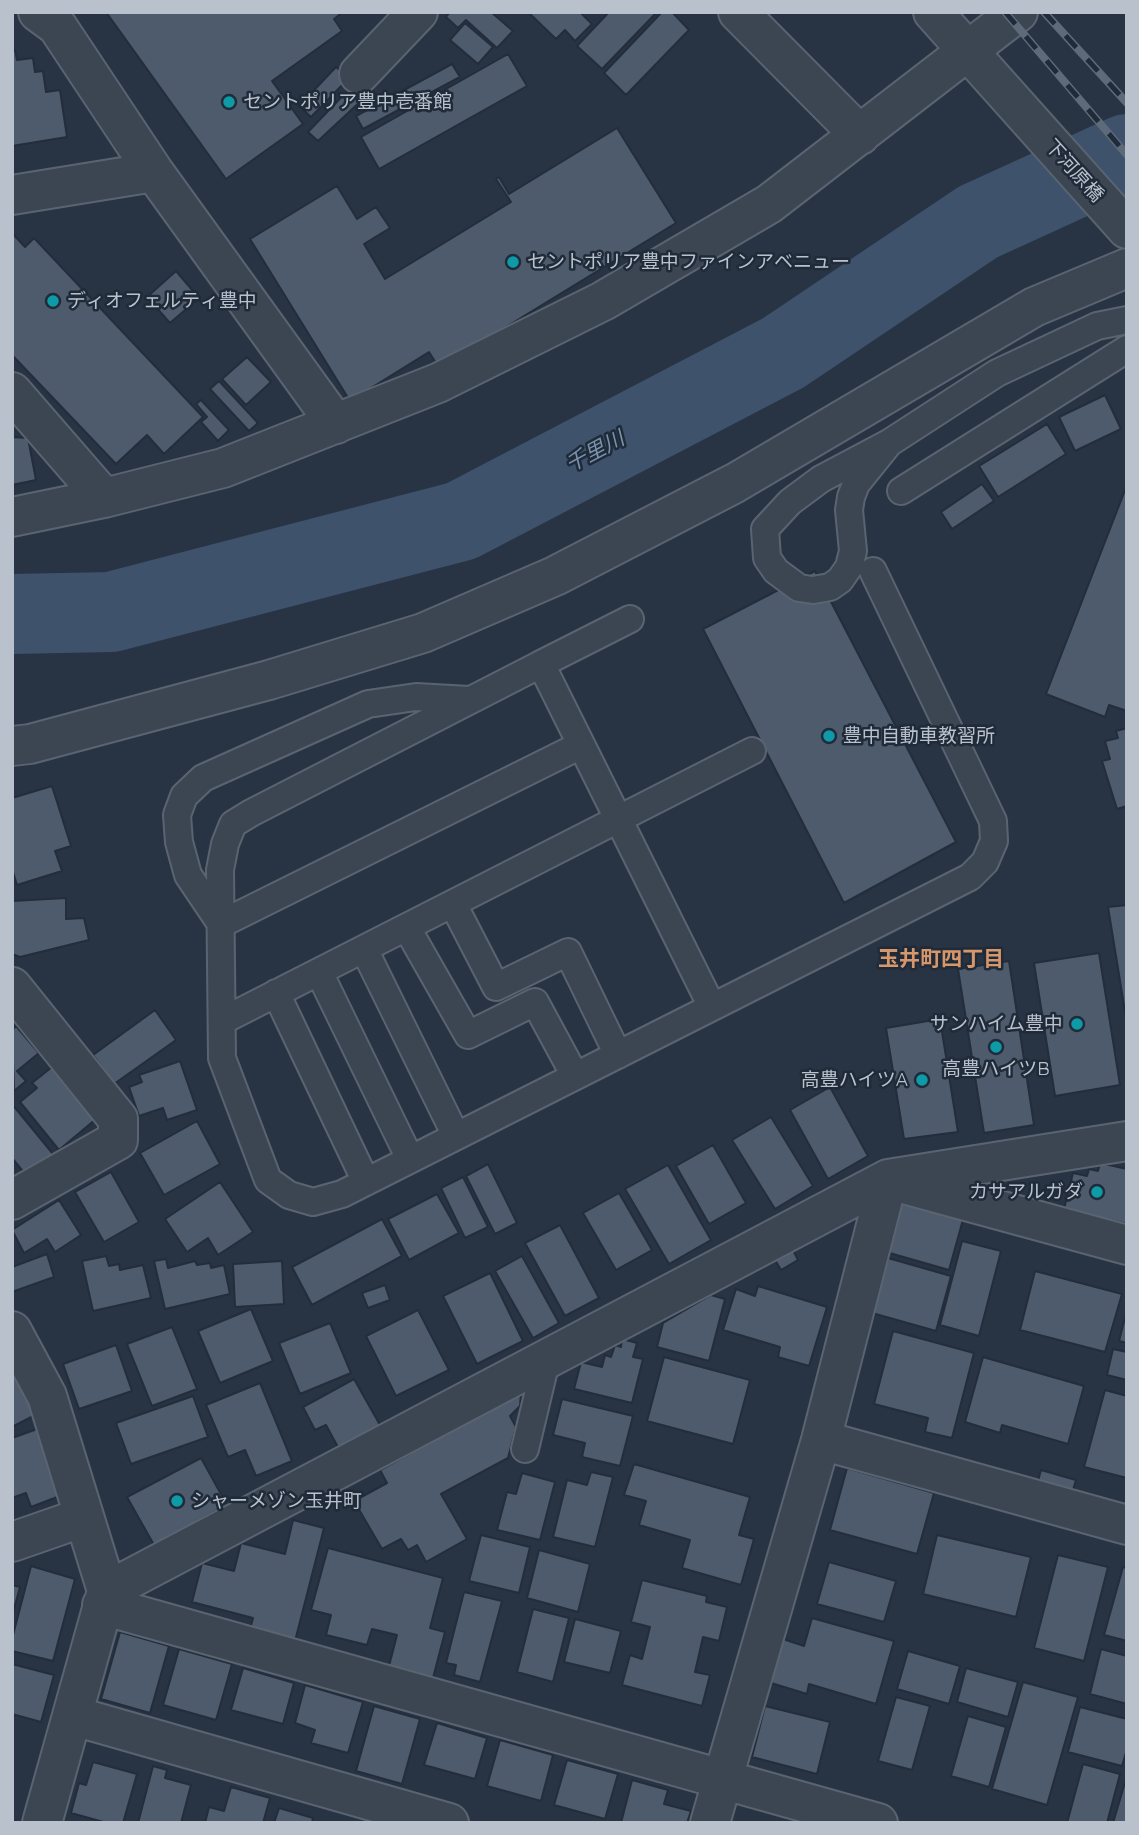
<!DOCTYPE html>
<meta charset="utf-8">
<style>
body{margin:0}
#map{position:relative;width:1139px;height:1835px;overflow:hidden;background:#283444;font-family:Quicksand,sans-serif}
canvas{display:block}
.frame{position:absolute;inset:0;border:14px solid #b9c1cd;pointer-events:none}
</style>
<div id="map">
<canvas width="1139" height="1835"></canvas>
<div class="frame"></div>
</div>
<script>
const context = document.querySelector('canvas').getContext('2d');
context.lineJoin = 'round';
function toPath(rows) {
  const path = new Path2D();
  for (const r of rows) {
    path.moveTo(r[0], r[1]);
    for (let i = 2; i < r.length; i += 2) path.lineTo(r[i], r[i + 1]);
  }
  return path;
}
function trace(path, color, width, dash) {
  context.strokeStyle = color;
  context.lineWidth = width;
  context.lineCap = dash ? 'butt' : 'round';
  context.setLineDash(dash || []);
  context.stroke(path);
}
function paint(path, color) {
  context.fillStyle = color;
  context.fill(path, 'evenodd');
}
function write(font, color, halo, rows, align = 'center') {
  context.font = font + ' Quicksand,"Noto Sans JP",sans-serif';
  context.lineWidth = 5;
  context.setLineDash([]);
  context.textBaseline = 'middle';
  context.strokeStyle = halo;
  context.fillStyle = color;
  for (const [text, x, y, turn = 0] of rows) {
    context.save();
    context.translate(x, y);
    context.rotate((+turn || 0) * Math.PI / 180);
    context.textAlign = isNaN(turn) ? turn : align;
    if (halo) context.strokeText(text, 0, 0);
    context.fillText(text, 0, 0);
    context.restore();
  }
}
trace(toPath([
 [12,614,111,612,461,521,783,353,978,222,1127,154]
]), '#3e526c', 80);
const building = toPath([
 [106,12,343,12,334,19,342,31,272,81,303,124,226,179,106,12],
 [450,12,491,12,513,31,497,48,466,20,458,28,446,17,450,12],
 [528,12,580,12,592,24,575,41,565,30,556,39,528,12],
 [609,12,657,12,602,69,577,46,609,12],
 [662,12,672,12,689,30,626,95,604,73,662,12],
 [465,23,493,47,478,64,450,40,465,23],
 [12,50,15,50,17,60,33,58,35,72,43,71,46,92,60,90,67,137,12,146,12,50],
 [508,54,527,86,379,169,361,137,508,54],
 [452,64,460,77,363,129,356,116,452,64],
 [336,67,349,78,311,117,299,106,336,67],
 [351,87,363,99,318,141,308,132,351,87],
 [617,128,676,223,439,368,429,352,350,401,250,239,337,186,357,219,376,207,390,228,364,244,385,279,511,202,496,179,499,177,509,194,617,128],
 [12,233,25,247,34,238,203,417,164,454,147,435,116,464,12,355,12,233],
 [176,271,199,298,170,323,147,297,176,271],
 [247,357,271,382,246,405,222,379,247,357],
 [219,381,258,423,249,431,210,389,219,381],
 [1105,395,1121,429,1075,451,1059,417,1105,395],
 [201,400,229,430,218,441,201,422,207,417,196,404,201,400],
 [1047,424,1066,454,998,497,979,466,1047,424],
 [12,437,28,438,36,480,12,485,12,437],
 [982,484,994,501,952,529,941,512,982,484],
 [1127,485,1127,711,1109,705,1105,717,1046,694,1127,485],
 [815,571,956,842,844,903,703,629,815,571],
 [1127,728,1127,806,1117,809,1102,761,1110,759,1105,741,1118,738,1116,731,1127,728],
 [52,786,71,846,55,851,62,871,17,885,12,869,12,798,52,786],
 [66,898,66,919,84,918,89,940,20,957,12,954,12,901,66,898],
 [1127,905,1127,1024,1108,907,1127,905],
 [1099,953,1120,1085,1055,1096,1034,963,1099,953],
 [1009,961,1034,1125,984,1133,958,969,1009,961],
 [155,1010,176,1040,114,1084,93,1055,155,1010],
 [940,1019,958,1132,904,1139,886,1028,940,1019],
 [16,1026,39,1053,17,1071,26,1081,14,1091,12,1030,16,1026],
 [180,1061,197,1110,167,1120,163,1108,139,1116,129,1087,142,1082,139,1075,180,1061],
 [52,1067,96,1119,59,1150,20,1102,37,1088,32,1083,52,1067],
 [830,1087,868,1156,828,1179,790,1110,830,1087],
 [12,1104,53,1154,26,1175,12,1158,12,1104],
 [771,1117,813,1186,775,1209,732,1140,771,1117],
 [197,1121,220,1164,164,1195,140,1153,197,1121],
 [713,1145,746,1203,709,1224,676,1166,713,1145],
 [1100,1163,1127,1169,1127,1224,1064,1209,1073,1173,1087,1176,1089,1169,1098,1171,1100,1163],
 [488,1164,517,1223,495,1234,466,1176,488,1164],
 [668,1165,711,1240,669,1264,625,1189,668,1165],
 [111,1172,139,1222,104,1242,75,1192,111,1172],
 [463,1177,488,1227,465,1238,441,1188,463,1177],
 [220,1182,253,1232,218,1255,208,1238,187,1252,165,1219,220,1182],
 [619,1193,652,1250,616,1270,583,1213,619,1193],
 [437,1194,459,1233,409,1260,388,1219,437,1194],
 [901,1199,964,1216,949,1270,886,1252,901,1199],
 [59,1200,81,1235,55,1252,47,1239,24,1253,12,1230,59,1200],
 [382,1219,402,1256,312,1305,292,1267,382,1219],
 [560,1225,599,1298,565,1316,525,1243,560,1225],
 [962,1241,1001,1251,979,1336,940,1325,962,1241],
 [792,1248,798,1260,781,1270,774,1258,792,1248],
 [47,1254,54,1277,12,1292,12,1267,47,1254],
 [106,1256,109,1266,119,1264,120,1270,143,1265,151,1298,93,1311,82,1261,106,1256],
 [522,1256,559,1323,533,1338,495,1271,522,1256],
 [888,1258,951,1276,936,1331,872,1313,888,1258],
 [166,1259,168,1268,195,1261,197,1265,210,1263,211,1268,224,1265,230,1294,165,1309,154,1261,166,1259],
 [282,1261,284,1304,235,1307,233,1264,282,1261],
 [1035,1271,1122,1294,1105,1352,1020,1330,1035,1271],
 [490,1273,523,1341,477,1364,443,1296,490,1273],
 [385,1285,390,1300,368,1308,362,1293,385,1285],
 [758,1286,827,1307,809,1366,778,1357,780,1347,723,1330,736,1289,755,1296,758,1286],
 [711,1295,725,1299,709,1361,657,1347,663,1323,711,1295],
 [251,1309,273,1361,220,1383,198,1331,251,1309],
 [418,1310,449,1370,396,1396,366,1336,418,1310],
 [1127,1310,1127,1343,1119,1341,1127,1310],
 [330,1323,351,1373,300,1394,279,1343,330,1323],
 [172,1327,197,1389,152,1406,127,1344,172,1327],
 [893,1331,974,1353,952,1438,925,1432,928,1418,874,1404,893,1331],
 [622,1339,637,1343,633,1357,643,1359,632,1403,574,1389,581,1362,602,1367,605,1355,611,1357,615,1345,621,1347,622,1339],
 [116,1345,132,1391,79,1409,63,1364,116,1345],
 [1113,1349,1127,1352,1127,1380,1107,1375,1113,1349],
 [12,1357,41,1412,12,1427,12,1357],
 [664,1357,750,1380,733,1444,647,1421,664,1357],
 [983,1357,1084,1386,1068,1444,1002,1425,1000,1433,965,1422,983,1357],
 [354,1379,380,1425,339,1449,326,1425,315,1430,303,1407,354,1379],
 [260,1383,292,1461,256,1476,245,1450,228,1457,206,1405,260,1383],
 [1105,1390,1127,1396,1127,1478,1084,1467,1105,1390],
 [521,1392,520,1406,510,1416,516,1427,508,1458,441,1494,467,1539,426,1562,417,1545,408,1550,401,1539,382,1549,354,1501,387,1483,380,1470,521,1392],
 [193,1396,208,1437,131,1464,116,1423,193,1396],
 [562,1399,633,1416,620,1466,582,1457,585,1443,553,1435,562,1399],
 [40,1428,65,1494,31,1507,26,1493,12,1498,12,1438,40,1428],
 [201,1458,227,1505,154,1545,127,1497,201,1458],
 [634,1464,750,1497,739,1535,754,1539,741,1585,682,1568,690,1540,639,1525,646,1501,624,1495,634,1464],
 [847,1468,934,1493,917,1554,830,1530,847,1468],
 [1041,1470,1076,1480,1073,1490,1038,1481,1041,1470],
 [591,1472,613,1477,595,1547,553,1537,567,1480,587,1485,591,1472],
 [522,1473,555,1482,540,1540,497,1530,507,1492,516,1494,522,1473],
 [293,1520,324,1528,295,1641,250,1629,253,1618,192,1602,202,1563,234,1571,241,1543,285,1554,293,1520],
 [481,1535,530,1547,519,1593,469,1581,481,1535],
 [937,1535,1031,1557,1016,1617,923,1594,937,1535],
 [328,1548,443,1578,430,1628,445,1632,433,1678,389,1666,397,1635,372,1629,367,1645,326,1635,331,1615,311,1610,328,1548],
 [539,1550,590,1564,578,1612,527,1598,539,1550],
 [1058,1555,1108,1567,1084,1661,1034,1648,1058,1555],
 [829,1562,896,1581,884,1622,817,1604,829,1562],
 [31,1566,75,1579,53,1661,12,1651,12,1639,31,1566],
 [1123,1567,1127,1568,1127,1641,1104,1635,1123,1567],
 [642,1580,707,1596,706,1602,727,1607,719,1641,703,1637,695,1672,710,1675,702,1706,622,1685,630,1655,642,1659,650,1627,631,1622,642,1580],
 [12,1585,20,1587,12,1616,12,1585],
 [464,1592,502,1601,480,1682,454,1675,456,1665,446,1663,464,1592],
 [533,1609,569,1618,553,1682,517,1672,533,1609],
 [812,1618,894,1641,876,1704,809,1684,807,1694,771,1683,783,1639,804,1646,812,1618],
 [575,1619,621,1631,610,1673,564,1662,575,1619],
 [120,1632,169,1646,150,1713,101,1699,120,1632],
 [179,1649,232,1664,216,1720,163,1705,179,1649],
 [1101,1649,1127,1656,1127,1704,1090,1694,1101,1649],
 [908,1651,960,1666,949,1704,897,1689,908,1651],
 [12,1664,54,1675,41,1722,12,1714,12,1664],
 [243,1668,294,1683,283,1724,231,1710,243,1668],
 [966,1668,1018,1682,1008,1717,957,1702,966,1668],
 [1023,1682,1078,1697,1047,1805,992,1789,1023,1682],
 [305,1685,363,1702,348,1753,311,1743,315,1730,295,1723,305,1685],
 [896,1697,930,1706,912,1770,878,1761,896,1697],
 [374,1706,420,1719,402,1784,356,1771,374,1706],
 [765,1706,830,1722,817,1774,752,1757,765,1706],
 [1080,1707,1127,1719,1127,1749,1122,1766,1068,1752,1080,1707],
 [968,1716,1006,1727,989,1787,951,1776,968,1716],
 [437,1723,487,1738,475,1779,424,1765,437,1723],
 [500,1740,553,1755,541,1801,487,1786,500,1740],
 [567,1760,618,1774,605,1819,554,1805,567,1760],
 [93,1762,137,1774,123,1823,107,1823,71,1813,79,1783,86,1785,93,1762],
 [1083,1764,1120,1774,1107,1823,1067,1823,1083,1764],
 [153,1766,167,1770,165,1778,191,1785,181,1823,138,1823,153,1766],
 [1126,1779,1127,1823,1113,1823,1126,1779],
 [632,1780,668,1790,664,1804,691,1811,687,1823,621,1823,632,1780],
 [231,1787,270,1798,263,1823,205,1823,209,1807,224,1811,231,1787],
 [279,1808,313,1818,312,1823,274,1823,279,1808]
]);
paint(building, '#4e5b6c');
trace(building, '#232d3b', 2);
const service = toPath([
 [889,443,856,484,851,497,849,510,853,551,849,567,840,580,830,587,813,590,799,588,776,571,767,558,765,529,790,502,821,479,889,443,997,373,1097,326,1127,320],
 [901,491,1127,349],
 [541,664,630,619],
 [469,700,416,697,368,704,203,778,184,796,177,815,179,842,188,875,221,924,581,745],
 [453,904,496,987,568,952,618,1055],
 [407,928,468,1035,535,1002,575,1076],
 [364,949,456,1136],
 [319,972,410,1159],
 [276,993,366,1182],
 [712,1007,541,664,251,813,233,824,225,844,220,870,222,1058,268,1180,289,1195,313,1202,342,1194,970,877,985,862,994,841,993,821,873,571],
 [222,1021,752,751],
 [525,1449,547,1357]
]);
const minor = toPath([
 [38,12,57,26,154,172,336,424],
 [738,12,860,135],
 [933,12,1127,229],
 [359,74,418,12],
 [12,195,154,172],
 [12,392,104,498],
 [12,517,104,498,223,468,438,383,603,301,769,204,1018,12],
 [12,746,30,744,269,680,423,633,555,576,735,483,1034,307,1127,268],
 [12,987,118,1119,118,1140,12,1200],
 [900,1183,1127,1245],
 [12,1331,47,1396,107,1591,42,1823],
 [821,1440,1127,1525],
 [12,1542,84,1517],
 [107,1591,888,1179,1127,1141],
 [102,1605,878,1823],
 [74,1716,449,1823],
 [710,1823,821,1440,888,1179]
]);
trace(service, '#5a6471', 30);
trace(minor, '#5a6471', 42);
trace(service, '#3c4653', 26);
trace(minor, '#3c4653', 38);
const rail = toPath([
 [1005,12,1127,155],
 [1044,12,1127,103]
]);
trace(rail, '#5e6a7a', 8);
trace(rail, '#202b39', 5, [16]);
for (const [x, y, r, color] of [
 [229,102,7,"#0f9aa8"],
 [513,262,7,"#0f9aa8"],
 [53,301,7,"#0f9aa8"],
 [829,736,7,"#0f9aa8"],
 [1077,1024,7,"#0f9aa8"],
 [996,1047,7,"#0f9aa8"],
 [922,1080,7,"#0f9aa8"],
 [1097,1192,7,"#0f9aa8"],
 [177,1501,7,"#0f9aa8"]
]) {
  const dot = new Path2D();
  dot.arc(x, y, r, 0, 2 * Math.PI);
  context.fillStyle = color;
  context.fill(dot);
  trace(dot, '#202b39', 2.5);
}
write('19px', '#b9c1cd', '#202b39', [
 ["セントポリア豊中壱番館",243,102],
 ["セントポリア豊中ファインアベニュー",527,262],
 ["ディオフェルティ豊中",67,301],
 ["豊中自動車教習所",843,736],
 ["サンハイム豊中",1063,1024,"right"],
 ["高豊ハイツB",996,1069,"center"],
 ["高豊ハイツA",908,1080,"right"],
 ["カサアルガダ",1083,1192,"right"],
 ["シャーメゾン玉井町",191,1501]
], 'left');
write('19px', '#b9c1cd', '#202b39', [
 ["下河原橋",1074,171,48]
]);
write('italic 21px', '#7a93af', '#202b39', [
 ["千里川",595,452,-28]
]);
write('bold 21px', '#d6976b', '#202b39', [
 ["玉井町四丁目",941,960]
]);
</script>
